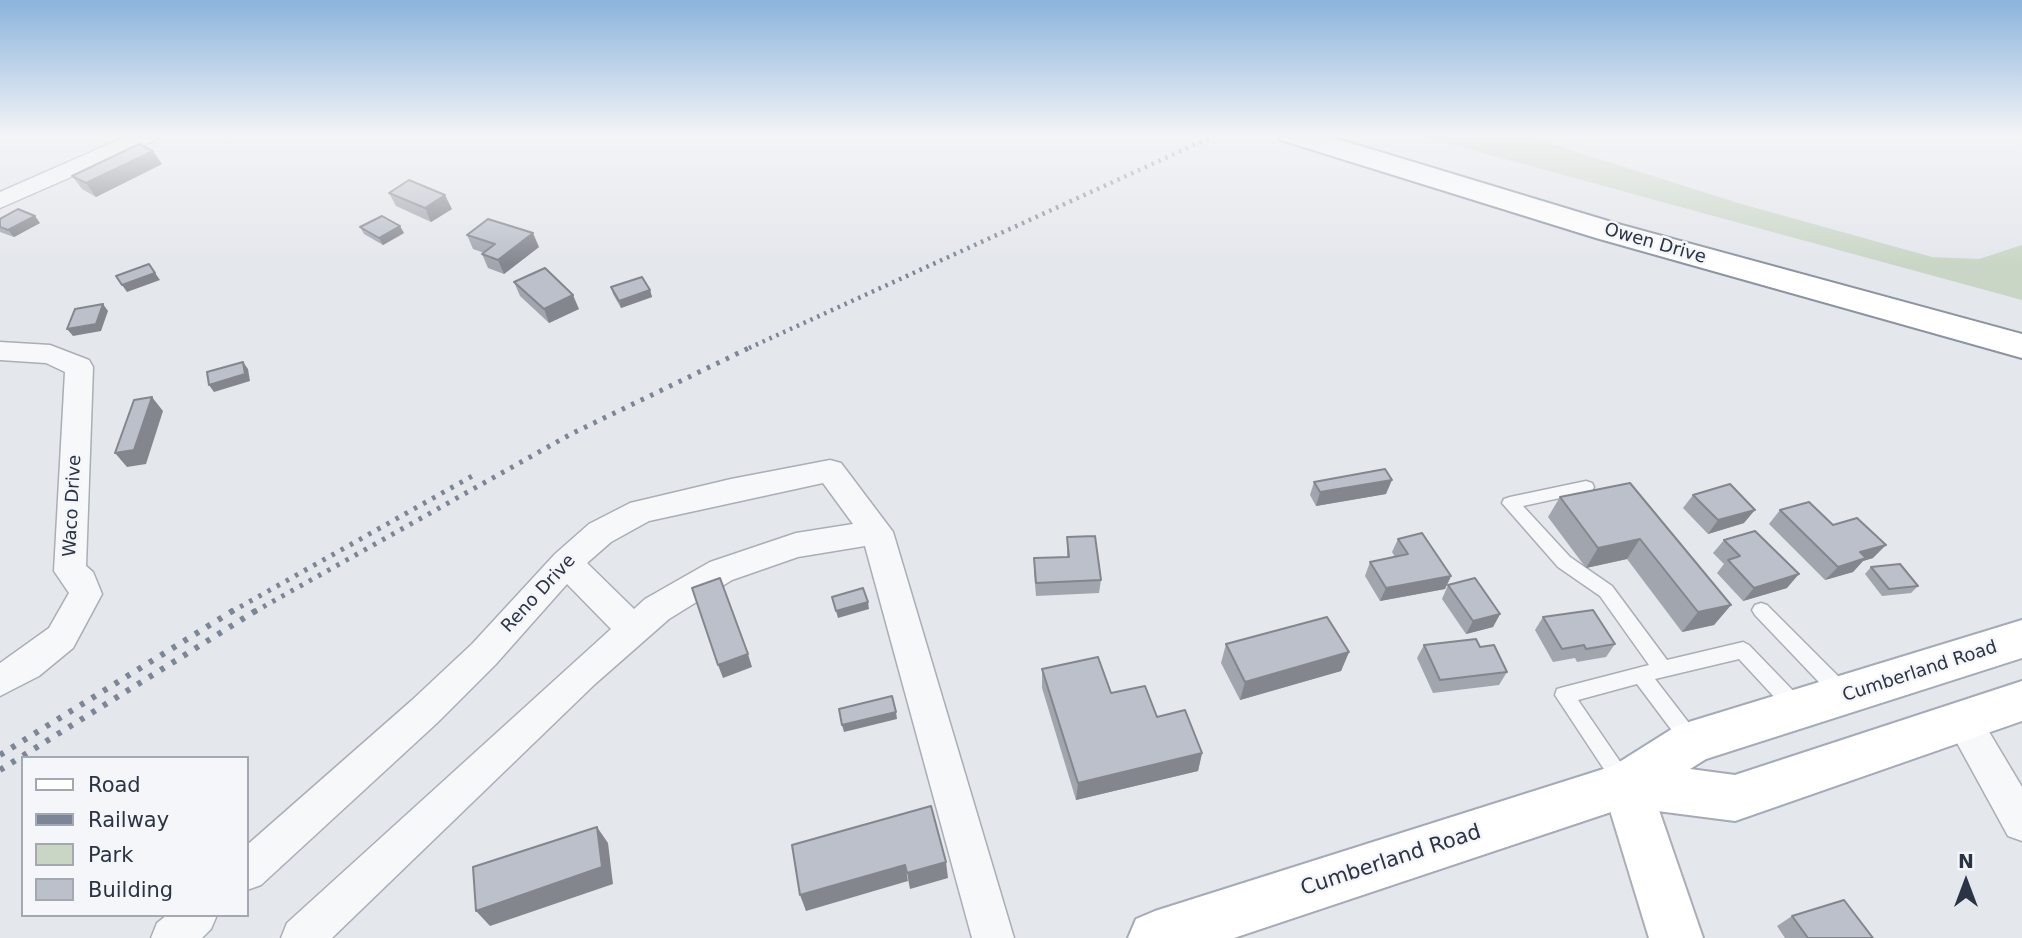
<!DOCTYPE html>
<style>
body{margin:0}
#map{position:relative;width:2022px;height:938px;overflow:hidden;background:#e4e7ec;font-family:"DejaVu Sans",sans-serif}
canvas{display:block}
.legend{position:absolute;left:21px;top:756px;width:228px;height:161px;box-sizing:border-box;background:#f4f6f9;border:2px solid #a4a8b1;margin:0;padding:9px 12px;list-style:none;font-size:21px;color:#2b3445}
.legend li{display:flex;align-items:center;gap:14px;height:35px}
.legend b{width:35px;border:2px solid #a4a8b1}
.north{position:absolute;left:1931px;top:847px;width:70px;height:70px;-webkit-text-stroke:5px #f4f6f9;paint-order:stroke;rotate:0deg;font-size:19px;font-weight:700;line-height:28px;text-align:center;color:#2b3445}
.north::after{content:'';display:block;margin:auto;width:24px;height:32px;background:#2b3445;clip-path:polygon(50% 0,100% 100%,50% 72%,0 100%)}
</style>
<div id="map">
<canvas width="2022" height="938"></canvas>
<ul class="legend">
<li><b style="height:9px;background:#fff"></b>Road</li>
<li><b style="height:9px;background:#7d8696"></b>Railway</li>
<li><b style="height:19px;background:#c9d6c5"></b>Park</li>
<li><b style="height:19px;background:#bbc0ca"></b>Building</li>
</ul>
<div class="north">N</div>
</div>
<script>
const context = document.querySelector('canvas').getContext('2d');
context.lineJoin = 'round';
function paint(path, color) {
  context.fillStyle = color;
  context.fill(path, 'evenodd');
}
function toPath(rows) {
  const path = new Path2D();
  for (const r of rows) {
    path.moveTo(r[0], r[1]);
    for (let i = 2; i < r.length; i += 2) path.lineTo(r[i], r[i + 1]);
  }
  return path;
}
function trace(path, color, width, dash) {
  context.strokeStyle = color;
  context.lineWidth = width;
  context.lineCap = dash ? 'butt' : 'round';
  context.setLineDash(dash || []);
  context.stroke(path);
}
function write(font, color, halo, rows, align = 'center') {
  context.font = font + ' "DejaVu Sans",sans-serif';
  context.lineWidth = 5;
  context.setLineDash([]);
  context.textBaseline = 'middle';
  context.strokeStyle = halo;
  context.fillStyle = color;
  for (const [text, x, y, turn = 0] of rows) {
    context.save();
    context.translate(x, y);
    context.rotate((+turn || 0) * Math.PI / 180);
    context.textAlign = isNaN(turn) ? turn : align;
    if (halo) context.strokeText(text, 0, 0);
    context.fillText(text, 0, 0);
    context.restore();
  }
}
paint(toPath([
 [1413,134,1520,134,1738,203,1932,257,1979,259,2022,245,2022,300]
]), '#c9d6c5');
const lane = toPath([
 [1586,481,1592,483,1594,487,1592,491,1523,506,1570,557,1612,586,1667,660,1743,642,1749,645,1804,702,1806,708,1804,714,1797,716,1790,714,1739,659,1655,679,1699,736,1702,742,1699,748,1692,751,1685,748,1637,684,1578,700,1634,782,1631,789,1624,791,1617,789,1555,695,1557,689,1564,687,1649,665,1600,596,1558,567,1502,503,1504,499,1510,497,1586,481],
 [1761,603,1767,605,1850,688,1852,694,1850,700,1843,702,1836,700,1755,615,1752,610,1755,605,1761,603]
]);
const street = toPath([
 [132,134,161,134,158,139,0,208,0,192,132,134],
 [0,342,50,345,89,360,93,367,86,566,93,572,102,594,73,648,39,676,0,696,0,663,49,628,69,593,54,571,65,372,46,363,0,360,0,342],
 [830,460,841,463,893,532,1014,938,972,938,865,546,798,557,732,580,669,619,595,684,332,938,281,938,287,923,611,629,567,584,496,664,437,723,261,885,247,890,247,845,411,701,472,644,555,554,589,524,630,503,731,479,830,460],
 [823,483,853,524,796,533,710,562,645,599,634,609,587,563,611,542,649,521,823,483],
 [1963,705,1976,710,2022,787,2022,841,2008,836,1945,721,1950,710,1963,705],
 [167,915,217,915,211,929,202,938,151,938,157,923,167,915]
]);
const secondary = toPath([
 [1626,761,1643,768,1650,784,1703,938,1649,938,1602,784,1609,768,1626,761]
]);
const primary = toPath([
 [2022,620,2022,658,1706,759,1690,769,1735,775,2022,681,2022,721,1735,821,1626,807,1234,938,1128,938,1136,919,1155,911,1613,766,1675,727,1692,721,2022,620]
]);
const highway = toPath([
 [1277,134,1321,134,1618,224,2022,334,2022,358,1596,238,1281,140,1277,134]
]);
trace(lane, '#a9aeb7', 3);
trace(street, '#a9aeb7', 3);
trace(secondary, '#a9aeb7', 4);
trace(primary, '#a3abb8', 4);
trace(highway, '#8b94a3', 4);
paint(lane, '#f7f8fa');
paint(street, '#f7f8fa');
paint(secondary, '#fff');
paint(primary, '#fff');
paint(highway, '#fff');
trace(toPath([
 [749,348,1218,134]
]), '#7d8696', 4.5, [2.5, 5]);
trace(toPath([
 [231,612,474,475],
 [254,612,571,434,753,346]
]), '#7d8696', 5, [3.5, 7]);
trace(toPath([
 [0,755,234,610],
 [0,770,257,610]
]), '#7d8696', 6, [4.5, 9]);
paint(toPath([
 [162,164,96,197,82,189,72,176],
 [389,193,452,209,431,222,396,206],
 [0,219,40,223,14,237,0,232],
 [360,227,404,233,383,245,364,234],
 [467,235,539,247,504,274,488,268,482,254,484,253,473,249],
 [514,282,579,309,549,323,520,296],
 [611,287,650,290,652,297,621,308,613,294],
 [1314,482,1386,494,1316,506,1310,495],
 [1630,483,1731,605,1714,625,1682,632,1627,559,1586,568,1548,517,1560,497],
 [1693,495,1744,523,1708,534,1683,508],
 [1780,510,1833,525,1873,558,1863,561,1853,572,1825,580,1769,524],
 [1067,537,1101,580,1099,593,1036,596,1034,572,1034,558,1067,557],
 [1398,539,1451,576,1445,589,1380,601,1365,576,1370,562,1395,557,1392,552],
 [1724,540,1787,588,1743,601,1717,573,1724,564,1713,553],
 [1871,567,1918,586,1911,593,1882,596,1865,574],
 [1448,585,1500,614,1493,627,1466,634,1442,599],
 [1543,617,1615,644,1606,657,1577,662,1575,658,1553,662,1535,630],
 [1226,644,1349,652,1341,671,1240,700,1221,663],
 [1424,645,1480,647,1507,672,1499,685,1433,693,1417,658],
 [1042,669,1111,693,1157,717,1202,753,1198,771,1076,800,1042,688],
 [1792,916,1873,938,1785,938,1777,926]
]), '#a1a5ae');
paint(toPath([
 [228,134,238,134,230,137],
 [153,151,162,164,96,197,86,183],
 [445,195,452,209,431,222,425,208],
 [35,216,40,223,14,237,8,230],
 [400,226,404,233,383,245,379,238],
 [533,233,539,247,504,274,498,260],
 [149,264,160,280,127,292,122,285],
 [650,290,652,297,621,308,619,301],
 [573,295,579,309,549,323,544,309],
 [103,304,108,311,101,331,73,336,67,329],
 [243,362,248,369,250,381,214,392,209,385],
 [152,397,163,411,146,464,127,467,115,453],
 [1392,480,1386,494,1316,506,1320,492],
 [1755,510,1744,523,1708,534,1718,520],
 [1640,539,1627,559,1586,568,1598,548],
 [1886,545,1873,558,1863,561,1853,572,1825,580,1838,567,1860,552],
 [1799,574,1787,588,1743,601,1754,588],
 [1451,576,1445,589,1380,601,1386,588],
 [868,602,869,609,838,618,836,611],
 [1731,605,1714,625,1682,632,1698,612],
 [1500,614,1493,627,1466,634,1473,621],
 [1349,652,1341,671,1240,700,1245,682],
 [748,654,752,667,723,678,718,665],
 [896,712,897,719,844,732,842,725],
 [1202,753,1198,771,1076,800,1078,783],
 [597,827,608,843,613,884,490,926,476,911],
 [946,862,948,878,910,889,907,873],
 [905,865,908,881,806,911,800,895]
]), '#83868d');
const building = toPath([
 [139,144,153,151,86,183,72,176,139,144],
 [409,180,445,195,425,208,389,193,409,180],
 [18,209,35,216,8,230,0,227,0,219,18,209],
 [382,216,400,226,379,238,360,227,382,216],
 [488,219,533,233,498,260,482,254,495,244,467,235,488,219],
 [149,264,155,273,122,285,116,276,149,264],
 [545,268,573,295,544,309,514,282,545,268],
 [642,277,650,290,619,301,611,287,642,277],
 [103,304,96,324,67,329,75,309,103,304],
 [243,362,245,374,209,385,207,372,243,362],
 [152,397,134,450,115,453,134,400,152,397],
 [1385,469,1392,480,1320,492,1314,482,1385,469],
 [1630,483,1731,605,1698,612,1640,539,1598,548,1560,497,1630,483],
 [1730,484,1755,510,1718,520,1693,495,1730,484],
 [1809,502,1833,525,1857,518,1886,545,1860,552,1866,558,1838,567,1780,510,1809,502],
 [1755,531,1799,574,1754,588,1728,560,1740,556,1724,540,1755,531],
 [1422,533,1451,576,1386,588,1370,562,1408,554,1398,539,1422,533],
 [1095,536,1101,580,1036,583,1034,558,1069,557,1067,537,1095,536],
 [1900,564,1918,586,1889,589,1871,567,1900,564],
 [720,578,748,654,718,665,692,588,720,578],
 [1475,578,1500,614,1473,621,1448,585,1475,578],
 [863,588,868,602,836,611,832,597,863,588],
 [1593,610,1615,644,1586,649,1584,645,1562,649,1543,617,1593,610],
 [1327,617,1349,652,1245,682,1226,644,1327,617],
 [1476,639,1480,647,1494,645,1507,672,1440,680,1424,645,1476,639],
 [1098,657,1111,693,1145,686,1157,717,1185,710,1202,753,1078,783,1042,669,1098,657],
 [892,696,896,712,842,725,839,709,892,696],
 [931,806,946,862,907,873,905,865,800,895,792,845,931,806],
 [597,827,602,867,476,911,473,867,597,827],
 [1844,900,1873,938,1808,938,1792,916,1844,900]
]);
paint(building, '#bbc0ca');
trace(building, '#83868d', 2);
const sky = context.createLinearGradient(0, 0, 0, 265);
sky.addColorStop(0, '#8bb4dd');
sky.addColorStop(0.51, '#f3f4f6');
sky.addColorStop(1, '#f3f4f600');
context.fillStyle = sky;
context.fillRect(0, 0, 2022, 265);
write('18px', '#2b3445', '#f4f6f9', [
 ["Owen Drive",1655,244,16],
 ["Waco Drive",73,506,-87],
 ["Reno Drive",539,594,-47],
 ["Cumberland Road",1920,672,-18]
]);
write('21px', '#2b3445', '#f4f6f9', [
 ["Cumberland Road",1391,861,-18]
]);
</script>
